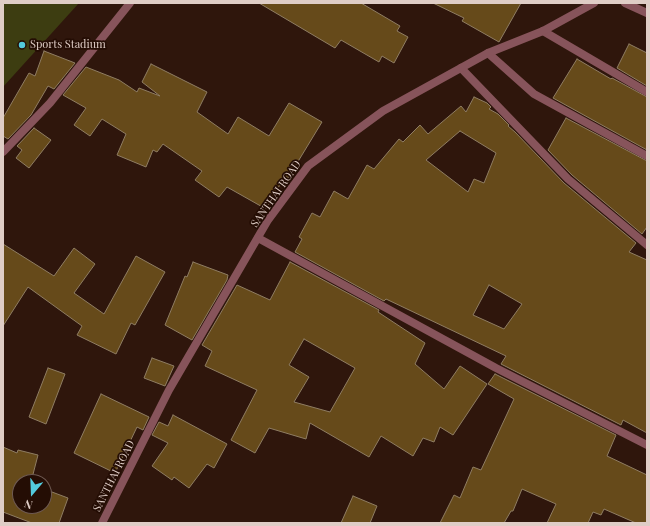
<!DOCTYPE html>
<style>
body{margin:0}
#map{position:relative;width:650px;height:526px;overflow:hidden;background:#2f160c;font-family:"Playfair Display",serif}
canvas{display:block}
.frame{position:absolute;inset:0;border:4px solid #dfcdc6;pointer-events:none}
.north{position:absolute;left:12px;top:474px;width:40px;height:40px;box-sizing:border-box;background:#240d04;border:1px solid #6f5a52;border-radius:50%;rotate:199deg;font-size:11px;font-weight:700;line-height:16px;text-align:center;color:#dfcdc6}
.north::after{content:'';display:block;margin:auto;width:14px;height:18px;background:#53cadc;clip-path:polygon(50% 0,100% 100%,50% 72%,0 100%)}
</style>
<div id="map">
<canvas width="650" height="526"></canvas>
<div class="frame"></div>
<div class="north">N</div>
</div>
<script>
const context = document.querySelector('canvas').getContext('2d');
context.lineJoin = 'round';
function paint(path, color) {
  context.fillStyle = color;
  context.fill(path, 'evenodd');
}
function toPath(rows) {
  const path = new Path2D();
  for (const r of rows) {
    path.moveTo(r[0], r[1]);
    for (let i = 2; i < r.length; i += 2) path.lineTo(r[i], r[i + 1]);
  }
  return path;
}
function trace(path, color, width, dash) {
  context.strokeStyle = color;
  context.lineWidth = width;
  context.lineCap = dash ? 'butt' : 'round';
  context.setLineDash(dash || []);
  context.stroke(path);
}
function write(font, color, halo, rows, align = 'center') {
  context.font = font + ' "Playfair Display",serif';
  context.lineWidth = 3.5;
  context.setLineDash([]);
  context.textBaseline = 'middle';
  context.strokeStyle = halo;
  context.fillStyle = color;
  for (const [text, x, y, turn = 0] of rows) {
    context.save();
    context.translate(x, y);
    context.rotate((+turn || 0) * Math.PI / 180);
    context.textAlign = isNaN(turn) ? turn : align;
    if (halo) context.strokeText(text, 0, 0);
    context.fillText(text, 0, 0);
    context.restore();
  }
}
paint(toPath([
 [3,3,79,3,3,87]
]), '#3d3d11');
const building = toPath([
 [259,3,361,3,400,26,397,31,408,37,394,63,382,56,379,62,341,40,335,48,259,3],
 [433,3,521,3,499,42,462,21,464,18,433,3],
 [629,44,647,53,647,86,617,68,629,44],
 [44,51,75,63,54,89,48,86,31,115,8,139,3,136,3,118,29,73,35,76,44,51],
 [577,59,611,79,612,78,647,97,647,150,553,98,577,59],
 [151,64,207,92,197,112,228,134,238,117,269,136,289,103,322,122,288,178,285,176,266,209,227,187,219,197,195,180,202,171,163,144,157,152,153,150,146,167,117,155,126,134,102,119,90,136,74,125,86,108,63,95,86,67,119,80,137,92,139,88,160,96,142,82,151,64],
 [474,97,487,103,491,107,489,109,498,114,509,125,508,126,515,132,564,183,636,243,629,252,647,260,647,433,623,420,621,425,501,364,506,356,386,299,384,301,295,252,302,239,299,237,312,213,320,217,334,191,348,199,367,165,374,169,399,139,403,142,420,125,428,134,461,106,466,112,474,97],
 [460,131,496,153,484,183,474,179,468,192,426,160,460,131],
 [489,285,522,304,504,329,473,315,489,285],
 [566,118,647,161,647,227,642,234,572,175,548,150,566,118],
 [34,128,51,140,29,168,16,158,22,150,17,146,34,128],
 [3,244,54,276,74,248,95,264,74,293,104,314,136,256,165,272,135,325,131,323,116,354,77,335,82,326,28,287,3,326,3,244],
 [193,262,228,275,227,280,192,340,165,325,185,276,187,277,193,262],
 [290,262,379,310,378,312,425,343,415,364,444,389,460,366,487,384,453,435,440,427,434,442,423,438,413,456,381,436,369,457,310,423,306,439,269,428,255,453,231,440,257,390,205,366,212,351,202,345,237,285,270,300,290,262],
 [304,339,355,368,330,412,294,402,309,377,289,365,304,339],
 [152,358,174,366,165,386,144,378,152,358],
 [48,368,65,374,46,424,29,417,48,368],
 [495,374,616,435,607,456,647,475,647,523,636,523,604,509,601,515,593,512,588,523,547,523,556,504,522,489,513,511,511,511,504,523,440,523,454,495,460,498,473,467,481,470,514,399,488,384,495,374],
 [101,394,149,417,143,430,137,427,115,473,74,453,101,394],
 [173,415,227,444,214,468,207,464,189,488,174,477,172,480,152,466,168,443,152,435,159,422,168,426,173,415],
 [3,447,17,453,18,450,38,455,31,482,20,482,20,506,44,506,44,489,68,498,59,523,32,523,3,512,3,447],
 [353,496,377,506,370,523,341,523,353,496]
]);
paint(building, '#664a1a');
trace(building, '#8f7d63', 1);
trace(toPath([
 [625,3,647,13],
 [543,31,647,92],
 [488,53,534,94,647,156],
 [461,68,568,179,647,245],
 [3,152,50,103,130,3],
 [258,238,496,368,647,445]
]), '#87545b', 8);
trace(toPath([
 [102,523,169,390,268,220,308,166,383,111,488,53,543,31,594,3]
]), '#87545b', 8);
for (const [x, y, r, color] of [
 [22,45,4,"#53cadc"]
]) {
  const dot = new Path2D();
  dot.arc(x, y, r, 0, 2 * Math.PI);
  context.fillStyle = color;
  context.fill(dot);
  trace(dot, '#240d04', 1.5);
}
write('11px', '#dfcdc6', '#240d04', [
 ["Sports Stadium",30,45]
], 'left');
write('11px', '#dfcdc6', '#240d04', [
 ["SANTHAI ROAD",276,194,-55],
 ["SANTHAI ROAD",114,476,-63]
]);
</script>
